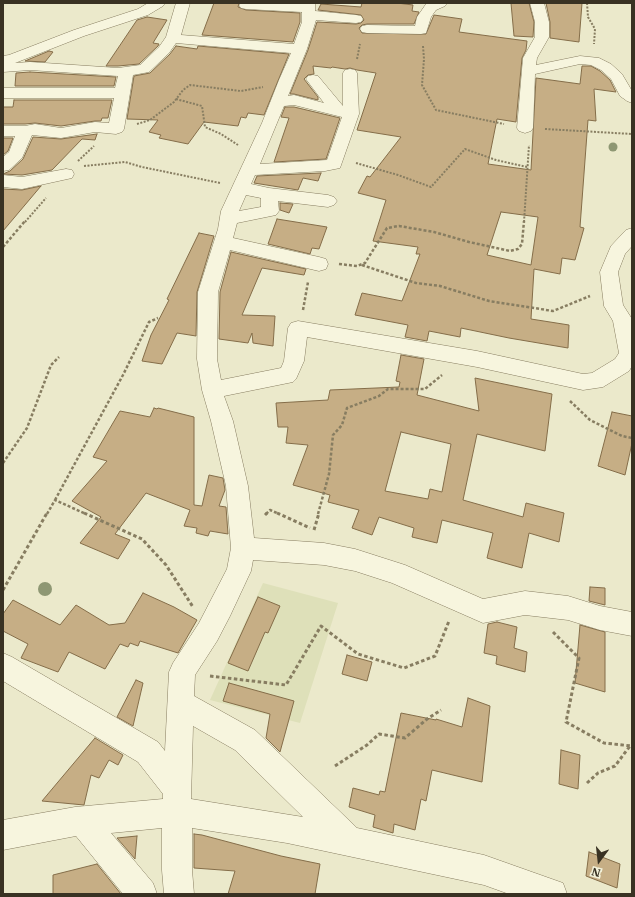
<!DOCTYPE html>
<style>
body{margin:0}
#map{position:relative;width:635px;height:897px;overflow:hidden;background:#ebe9cb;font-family:"IBM Plex Serif",serif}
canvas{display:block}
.frame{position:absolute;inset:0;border:4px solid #393223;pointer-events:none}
.north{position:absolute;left:579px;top:841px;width:40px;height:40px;-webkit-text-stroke:3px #f3f2da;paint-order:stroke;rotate:195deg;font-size:11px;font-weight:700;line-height:16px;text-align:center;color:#393223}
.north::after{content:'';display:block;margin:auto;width:14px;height:18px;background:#393223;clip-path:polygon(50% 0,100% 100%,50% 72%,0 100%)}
</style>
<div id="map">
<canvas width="635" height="897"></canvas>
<div class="frame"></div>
<div class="north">N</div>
</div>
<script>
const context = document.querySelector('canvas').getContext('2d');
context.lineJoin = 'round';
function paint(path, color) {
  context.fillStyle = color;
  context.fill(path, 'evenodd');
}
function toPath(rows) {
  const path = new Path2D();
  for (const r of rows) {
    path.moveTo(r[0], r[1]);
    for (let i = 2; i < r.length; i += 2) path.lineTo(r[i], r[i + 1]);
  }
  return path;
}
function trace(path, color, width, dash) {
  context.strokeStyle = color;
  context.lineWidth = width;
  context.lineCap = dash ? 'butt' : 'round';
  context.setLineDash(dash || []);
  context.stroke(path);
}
paint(toPath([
 [263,583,338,603,300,723,210,700]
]), '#dee0b9');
const building = toPath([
 [214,3,239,3,238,7,246,10,300,13,300,22,293,42,202,35,214,3],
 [362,3,397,3,413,5,412,11,419,12,414,24,367,24,362,25,359,28,362,33,426,34,434,15,462,19,459,32,527,41,526,50,522,58,516,122,497,119,488,164,531,170,536,78,580,84,582,66,591,66,600,71,610,80,616,92,594,89,596,121,588,120,580,227,584,228,575,260,562,258,560,274,534,269,531,319,569,325,568,348,509,338,461,328,460,337,429,331,427,341,405,337,408,325,355,315,362,293,402,301,420,254,416,254,418,247,373,241,386,200,358,193,367,176,370,177,401,137,357,130,376,73,357,70,350,68,345,69,332,67,331,68,313,66,314,74,308,75,304,79,318,97,318,100,294,94,290,94,308,50,317,22,356,24,361,23,364,20,361,15,318,10,321,4,361,7,362,3],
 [501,212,538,217,531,265,487,255,501,212],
 [511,3,529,3,534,22,533,37,514,36,511,3],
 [546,3,582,3,579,42,550,38,550,22,546,3],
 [147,17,167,20,153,43,159,44,158,46,139,64,118,66,106,66,137,20,147,17],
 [176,46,197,49,198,46,289,54,264,115,248,113,246,118,241,117,238,126,204,122,188,144,159,138,161,135,149,132,158,120,127,119,134,76,150,73,170,54,176,46],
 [49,51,53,52,45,62,25,61,49,51],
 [30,72,116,77,114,86,15,86,16,73,30,72],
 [14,100,112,100,108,118,102,118,101,121,95,121,61,126,35,123,25,124,3,124,3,107,13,107,14,100],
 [285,107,294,107,340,118,326,159,274,162,289,118,281,117,285,107],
 [97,134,95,140,82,139,52,170,22,175,3,174,10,171,23,159,33,137,61,139,97,134],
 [3,138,13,138,8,151,3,155,3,138],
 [321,173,318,181,303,178,298,190,254,183,257,176,321,173],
 [41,186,3,231,3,189,22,190,41,186],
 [280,203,293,204,289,213,280,210,280,203],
 [277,219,327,227,319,249,312,248,310,254,268,244,277,219],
 [199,233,214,236,197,292,196,336,177,333,162,364,142,361,151,335,169,300,167,299,199,233],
 [231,252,306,269,304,275,262,268,242,315,275,316,273,346,253,343,252,333,248,343,219,339,220,292,231,252],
 [401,355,424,359,417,395,479,411,475,378,552,394,545,451,477,434,463,500,523,517,526,503,564,513,559,542,529,533,522,568,487,558,493,533,442,520,437,543,412,537,414,528,379,517,372,535,352,528,359,510,328,502,330,495,293,485,308,445,286,443,288,427,278,427,276,403,328,400,330,390,399,387,400,382,396,381,401,355],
 [401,432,451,444,442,492,430,489,428,499,385,491,401,432],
 [154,408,157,409,158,408,194,417,194,505,202,506,209,475,223,478,225,490,219,506,226,507,228,534,210,531,208,536,196,533,197,528,184,526,190,510,146,493,115,534,130,540,118,559,80,543,101,517,72,501,107,461,93,457,120,411,150,417,154,408],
 [612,412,632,416,632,443,625,475,598,466,612,412],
 [590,587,605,588,605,605,589,601,590,587],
 [143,593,174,607,197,620,178,653,140,641,138,646,130,643,128,647,120,644,105,669,69,652,58,672,21,658,28,644,3,631,3,614,13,600,60,625,76,605,109,625,125,623,143,593],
 [258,597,280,606,268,633,265,632,248,671,228,663,258,597],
 [497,622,517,627,514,648,527,652,525,672,496,664,497,656,484,653,488,624,497,622],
 [580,625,605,632,605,692,575,683,580,625],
 [347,655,372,662,367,681,342,674,347,655],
 [136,680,143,683,133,726,117,717,136,680],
 [229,683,294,701,280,752,266,738,270,714,223,701,229,683],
 [468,698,490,706,482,782,432,770,426,801,421,799,415,830,394,824,393,833,373,827,375,815,349,807,353,788,379,795,380,791,385,792,401,713,436,720,436,719,462,727,468,698],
 [95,738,123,755,118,765,109,760,99,778,91,775,84,805,42,801,95,738],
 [561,750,580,755,578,789,559,784,561,750],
 [194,834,202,835,281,856,320,864,315,894,228,894,235,871,194,868,194,834],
 [137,836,135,859,117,838,137,836],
 [589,852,620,864,617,888,586,876,589,852],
 [97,864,121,894,53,894,53,875,97,864]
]);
paint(building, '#c6ae85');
trace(building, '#846d49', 1);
const minor = toPath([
 [148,3,165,3,163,6,148,15,84,36,15,63,30,62,118,68,140,65,159,47,166,37,176,3,190,3,181,35,294,44,302,22,302,12,246,9,241,8,239,5,241,3,315,3,315,11,356,15,361,16,363,19,361,22,356,23,316,20,307,49,288,96,294,95,324,103,306,79,308,76,313,75,318,76,343,106,343,73,345,70,350,69,355,70,357,73,359,114,340,168,325,171,255,175,251,184,269,188,328,195,334,197,337,201,334,205,328,207,278,201,279,211,276,215,237,223,233,238,319,257,326,259,328,264,326,269,319,271,230,250,218,292,217,359,221,380,281,368,284,361,288,328,291,323,298,321,477,351,583,374,592,373,615,359,619,353,613,321,604,306,600,272,611,246,626,230,632,228,632,246,625,254,618,272,623,305,632,319,632,366,629,371,603,387,583,390,477,367,307,337,304,361,296,379,293,382,224,396,233,421,248,486,254,538,324,543,355,549,405,565,483,599,525,591,568,596,600,606,632,612,632,636,600,630,568,620,525,615,483,623,392,583,355,571,324,565,253,560,251,571,230,616,217,641,195,675,194,696,255,730,357,828,484,855,563,883,567,894,509,894,484,885,287,843,192,828,192,870,194,894,164,894,162,870,162,828,111,833,153,883,157,894,123,894,76,836,3,850,3,820,75,807,163,799,163,794,138,762,3,681,3,653,12,657,158,742,165,751,169,672,173,663,199,623,227,569,231,548,226,486,211,421,202,390,197,359,198,292,218,229,221,211,262,123,279,80,291,53,176,43,169,53,149,72,133,75,124,129,122,132,116,134,95,132,61,138,32,135,22,158,9,170,3,171,3,157,9,152,15,136,3,136,3,126,25,126,35,124,61,128,95,122,109,123,114,98,3,98,3,88,115,88,118,76,30,70,3,72,3,56,9,55,74,30,138,9,148,3],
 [294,105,342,117,327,160,260,164,284,106,294,105],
 [246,195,261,198,261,207,239,211,246,195],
 [193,726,235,750,303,817,191,799,193,726],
 [429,3,447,3,445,6,436,10,431,17,426,33,421,34,367,33,362,32,360,29,362,26,367,25,415,26,417,17,426,4,429,3],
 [530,3,544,3,549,22,549,37,537,58,536,65,580,56,599,58,611,64,622,74,632,91,632,103,627,101,620,96,611,79,601,70,591,65,580,64,535,74,533,128,531,131,525,133,519,131,517,128,523,58,535,37,535,22,530,3],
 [66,169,72,170,74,174,72,178,22,189,3,187,3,175,22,177,66,169]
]);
trace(minor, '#877d61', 1);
trace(toPath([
 [587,3,588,17,595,29,594,44],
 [423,46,424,59,422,85,436,110,504,124],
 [357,59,360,44],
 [176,99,202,106,205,127,221,134,238,145],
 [137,124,150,120,174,102,183,90,190,85,241,91,263,87],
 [545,129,632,134],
 [78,161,94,146],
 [356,163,398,175,431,187,465,149,496,160,527,167],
 [84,166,125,162,142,167,220,183],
 [25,222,46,198],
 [524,222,529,145]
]), '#877d61', 2, [2, 1.5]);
trace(toPath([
 [3,247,25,221],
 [339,264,357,266,365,263,387,228,399,226,434,232,469,242,510,251,518,249,522,244,524,221],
 [362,265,416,283,440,286,489,301,553,311,590,296],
 [303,310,308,282],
 [570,401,590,420,622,436,632,438],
 [3,463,27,428,51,365,59,357],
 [55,500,123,375,149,322,158,318],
 [47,514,55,500,86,514],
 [266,514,270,510,279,514],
 [318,514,329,474,333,435,342,425,347,408,379,396,388,389,425,389,442,375]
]), '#877d61', 2.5, [3, 2]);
trace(toPath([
 [84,513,142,539,166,565,193,607],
 [277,513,310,528],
 [265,515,267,513],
 [314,530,319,513],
 [3,590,47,513],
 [553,632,579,658,566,722,604,743,632,746],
 [210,676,286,685,321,626,358,654,404,668,435,656,449,621],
 [335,766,367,745,379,734,405,738,427,719,441,710],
 [587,783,598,773,615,766,630,746]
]), '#877d61', 3, [3.5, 2.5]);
paint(minor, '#f7f5de');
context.fillStyle = '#8e9773';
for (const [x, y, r] of [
 [613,147,4.5],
 [45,589,7]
]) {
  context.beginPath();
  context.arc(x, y, r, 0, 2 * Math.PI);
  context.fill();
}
</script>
